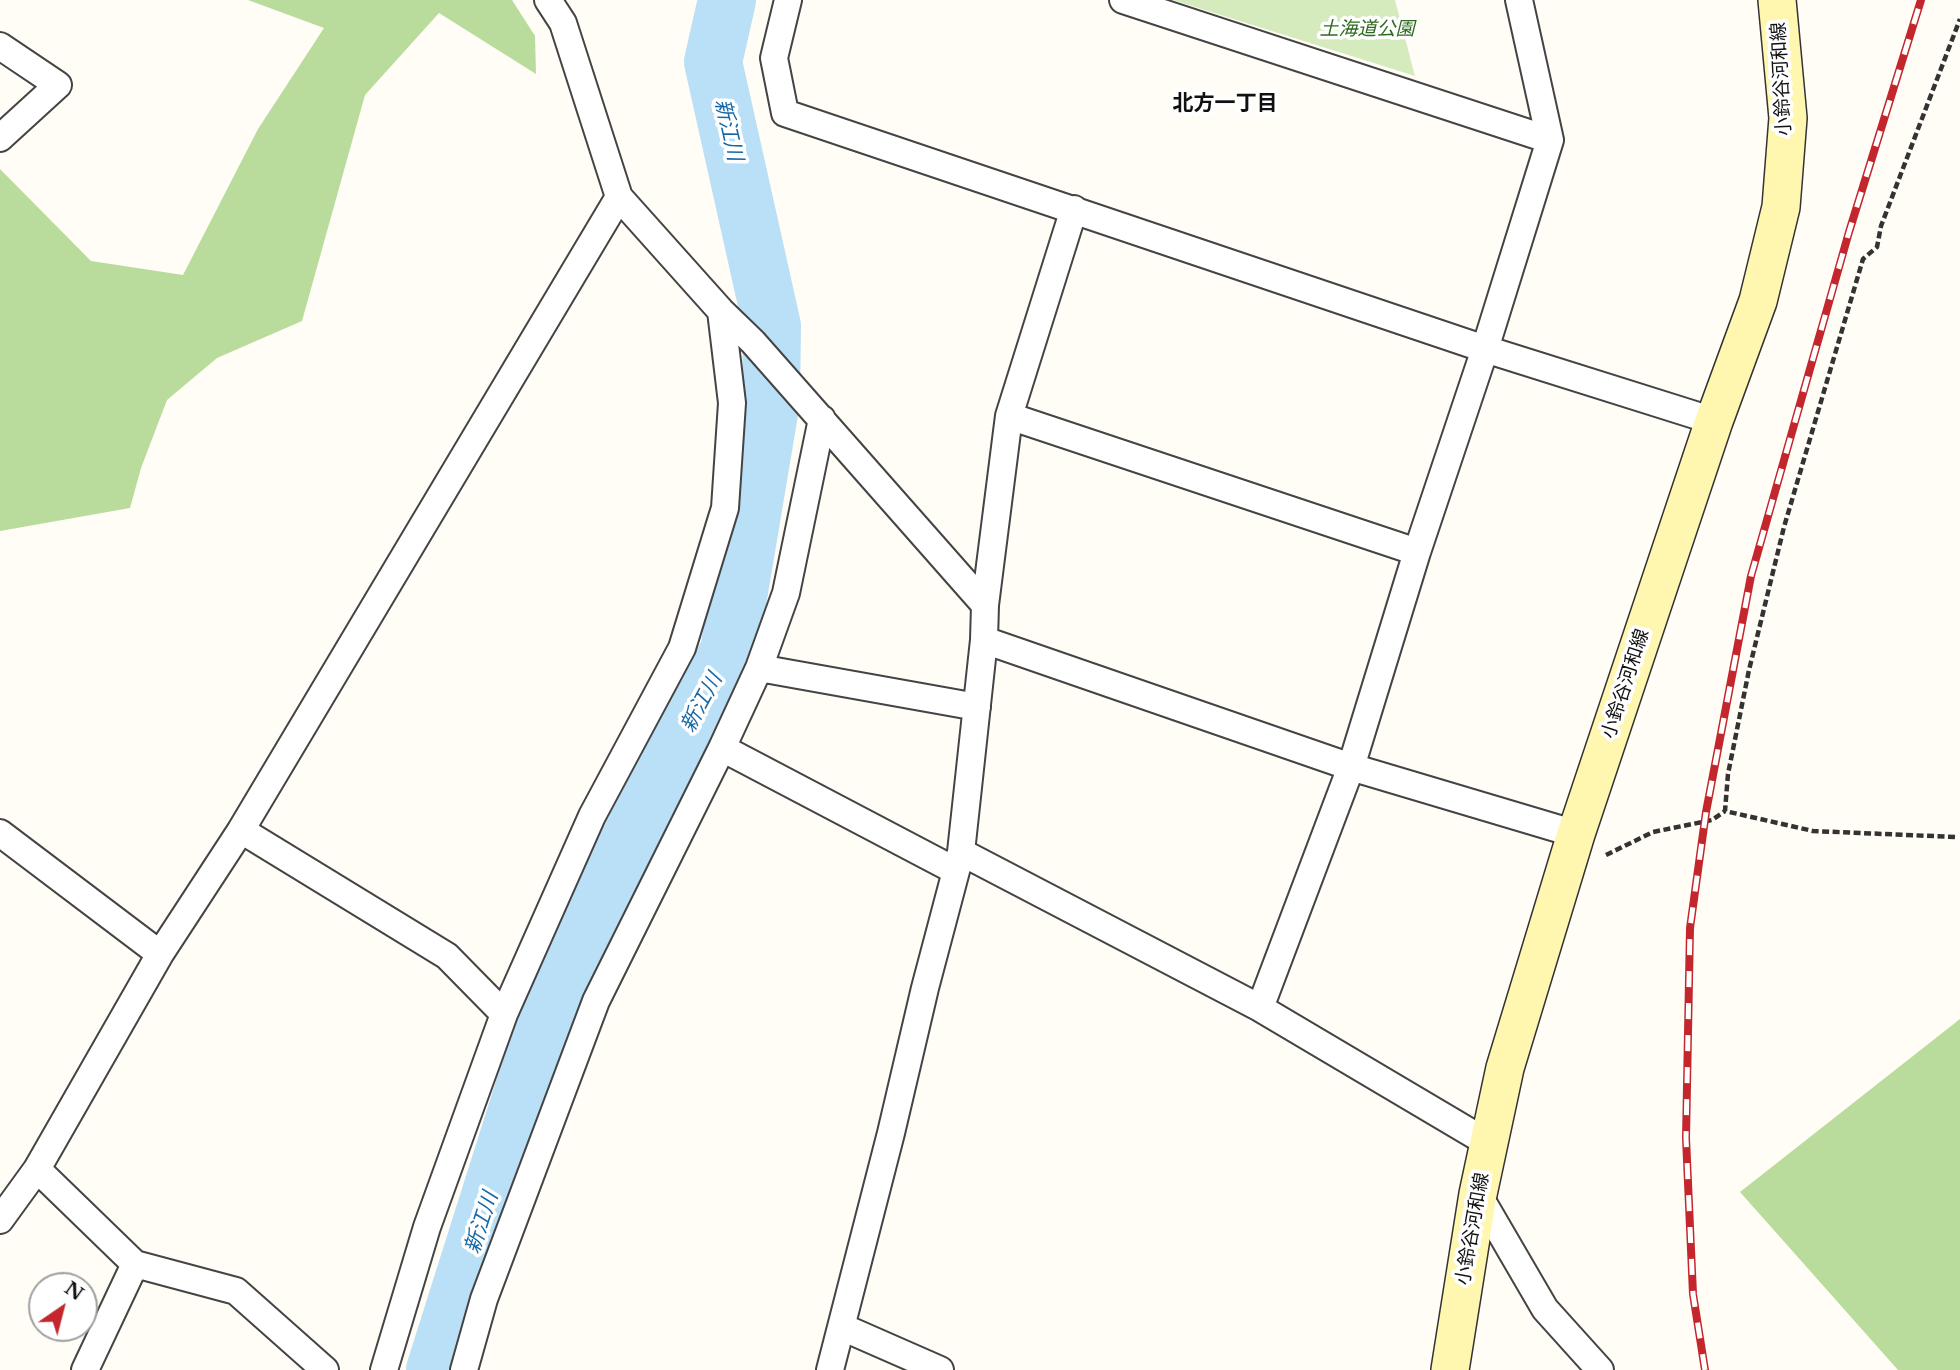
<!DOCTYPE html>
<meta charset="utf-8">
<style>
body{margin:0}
#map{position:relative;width:1960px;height:1370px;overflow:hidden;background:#fffdf5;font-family:"Libre Baskerville",serif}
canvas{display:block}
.north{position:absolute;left:28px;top:1272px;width:70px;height:70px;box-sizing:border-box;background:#fff;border:2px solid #a0a0a0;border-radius:50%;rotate:35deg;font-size:19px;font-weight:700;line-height:28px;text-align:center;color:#111}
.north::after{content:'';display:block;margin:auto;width:24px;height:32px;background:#c4262e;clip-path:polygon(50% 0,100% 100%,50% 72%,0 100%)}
</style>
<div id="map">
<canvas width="1960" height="1370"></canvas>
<div class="north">N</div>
</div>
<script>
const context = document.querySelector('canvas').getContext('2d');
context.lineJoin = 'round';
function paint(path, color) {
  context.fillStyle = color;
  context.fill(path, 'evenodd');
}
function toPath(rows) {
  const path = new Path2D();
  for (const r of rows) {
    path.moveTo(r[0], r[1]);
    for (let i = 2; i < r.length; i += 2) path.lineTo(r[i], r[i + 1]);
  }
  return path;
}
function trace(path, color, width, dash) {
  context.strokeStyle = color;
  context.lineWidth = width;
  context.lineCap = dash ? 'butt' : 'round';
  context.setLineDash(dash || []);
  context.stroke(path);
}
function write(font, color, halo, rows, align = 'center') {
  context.font = font + ' "Libre Baskerville","Noto Sans JP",serif';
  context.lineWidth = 7;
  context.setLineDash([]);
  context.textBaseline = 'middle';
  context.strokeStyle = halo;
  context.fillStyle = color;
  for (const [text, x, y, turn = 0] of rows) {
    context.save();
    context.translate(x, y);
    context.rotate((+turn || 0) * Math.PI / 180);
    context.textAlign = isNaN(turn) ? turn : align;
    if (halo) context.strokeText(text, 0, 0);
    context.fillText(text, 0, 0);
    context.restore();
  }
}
paint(toPath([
 [1173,0,1395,0,1415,76]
]), '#d5ebbd');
paint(toPath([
 [248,0,512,0,535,36,536,74,439,13,365,95,302,321,217,358,167,400,141,468,130,508,0,531,0,169,91,261,183,275,258,129,324,28],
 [1960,1019,1960,1370,1898,1370,1740,1192]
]), '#b9dc9c');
trace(toPath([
 [435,1370,540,1038,619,859,729,651,771,401,772,326,713,62,727,0]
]), '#b9e0f7', 58);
const street = toPath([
 [548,0,563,23,619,197,721,311,753,342,985,605],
 [788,0,774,58,785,113,1485,349,1714,421],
 [1123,0,1550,140],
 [0,46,58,85,0,138],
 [1009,416,1417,552],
 [984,640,1351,767,1576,834],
 [759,668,977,707],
 [722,748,956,871],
 [241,830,447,956,504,1014],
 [0,833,160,954],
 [961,852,1260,1008,1488,1143],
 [1260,1008,1351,767,1417,552,1485,349,1550,140,1519,0],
 [37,1169,135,1264,236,1291,325,1370],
 [1478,1194,1545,1309,1600,1370],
 [0,1220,37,1169,160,954,241,830,619,197],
 [842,1327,940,1370],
 [85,1370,135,1264],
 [384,1370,427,1227,504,1014,592,816,682,648,725,508,732,403,721,311],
 [464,1370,484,1299,596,1001,722,748,759,668,786,593,822,419],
 [830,1370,891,1133,925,988,961,852,984,640,985,605,1009,416,1074,209]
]);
const secondary = toPath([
 [1450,1370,1478,1194,1505,1068,1576,834,1714,421,1758,301,1781,207,1788,118,1777,0]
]);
trace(street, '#444', 30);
trace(secondary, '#333', 40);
trace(toPath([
 [1955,837,1813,831,1725,811,1728,774,1749,670,1784,527,1863,259,1877,247,1881,226,1960,19],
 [1606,855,1653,832,1712,820,1725,811]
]), '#333', 4.5, [7, 3.5]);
trace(street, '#fff', 26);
trace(secondary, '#fff6b0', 37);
const rail = toPath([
 [1705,1370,1693,1294,1686,1138,1690,928,1706,812,1751,576,1849,232,1921,0]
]);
trace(rail, '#c4262e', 8);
trace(rail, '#fff', 5, [16]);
write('italic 19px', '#2f6b1f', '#fff', [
 ["土海道公園",1367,30]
]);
write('19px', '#111', '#fff', [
 ["小鈴谷河和線",1782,79,-93],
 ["小鈴谷河和線",1626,684,-72],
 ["小鈴谷河和線",1473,1229,-80]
]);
write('bold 21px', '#111', '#fff', [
 ["北方一丁目",1225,104]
]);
write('italic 21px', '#1768a6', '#fff', [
 ["新江川",728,130,77],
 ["新江川",702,703,-62],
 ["新江川",482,1223,-72]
]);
</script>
